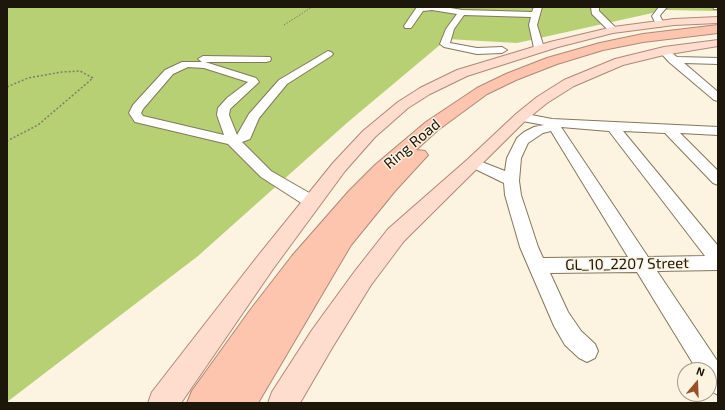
<!DOCTYPE html>
<style>
body{margin:0}
#map{position:relative;width:725px;height:410px;overflow:hidden;background:#fdf3e1;font-family:"Exo 2",sans-serif}
canvas{display:block}
.frame{position:absolute;inset:0;border:8px solid #1c160b;pointer-events:none}
.north{position:absolute;left:677px;top:362px;width:40px;height:40px;box-sizing:border-box;background:#fdf3e1;border:1px solid #a39b8b;border-radius:50%;rotate:19deg;font-size:11px;font-weight:700;line-height:16px;text-align:center;color:#1c160b}
.north::after{content:'';display:block;margin:auto;width:14px;height:18px;background:#97502a;clip-path:polygon(50% 0,100% 100%,50% 72%,0 100%)}
</style>
<div id="map">
<canvas width="725" height="410"></canvas>
<div class="frame"></div>
<div class="north">N</div>
</div>
<script>
const context = document.querySelector('canvas').getContext('2d');
context.lineJoin = 'round';
function paint(path, color) {
  context.fillStyle = color;
  context.fill(path, 'evenodd');
}
function toPath(rows) {
  const path = new Path2D();
  for (const r of rows) {
    path.moveTo(r[0], r[1]);
    for (let i = 2; i < r.length; i += 2) path.lineTo(r[i], r[i + 1]);
  }
  return path;
}
function trace(path, color, width, dash) {
  context.strokeStyle = color;
  context.lineWidth = width;
  context.lineCap = dash ? 'butt' : 'round';
  context.setLineDash(dash || []);
  context.stroke(path);
}
function write(font, color, halo, rows, align = 'center') {
  context.font = font + ' "Exo 2",sans-serif';
  context.lineWidth = 3;
  context.setLineDash([]);
  context.textBaseline = 'middle';
  context.strokeStyle = halo;
  context.fillStyle = color;
  for (const [text, x, y, turn = 0] of rows) {
    context.save();
    context.translate(x, y);
    context.rotate((+turn || 0) * Math.PI / 180);
    context.textAlign = isNaN(turn) ? turn : align;
    if (halo) context.strokeText(text, 0, 0);
    context.fillText(text, 0, 0);
    context.restore();
  }
}
paint(toPath([
 [7,7,718,7,718,11,666,10,517,43,447,39,348,122,198,256,7,402]
]), '#b6d073');
const minor = toPath([
 [417,7,445,7,462,10,532,12,534,7,542,7,537,25,544,48,539,51,534,48,529,25,531,17,464,15,454,29,450,43,477,48,502,47,507,50,502,53,477,54,444,47,440,44,446,29,457,14,432,10,423,11,411,28,405,28,404,26,417,7],
 [591,7,599,7,599,11,616,28,617,30,616,32,610,32,592,14,591,7],
 [659,7,667,7,661,14,660,16,664,24,660,27,657,26,652,16,659,7],
 [713,7,718,7,718,9,714,9,713,7],
 [664,48,667,49,677,57,718,58,718,64,684,63,718,92,718,101,714,100,669,62,659,51,664,48],
 [328,51,331,52,333,54,331,56,287,84,259,118,250,139,242,142,271,171,318,198,320,202,318,206,312,207,306,206,261,177,228,144,135,122,129,113,133,105,165,70,182,62,202,62,198,59,203,56,270,57,271,59,270,61,266,62,205,62,256,78,259,82,230,109,229,115,237,135,249,114,279,80,328,51],
 [188,67,204,68,248,82,227,98,218,108,217,115,224,135,143,116,141,113,143,109,173,74,188,67],
 [521,113,552,119,718,127,718,135,680,133,718,171,718,185,713,183,665,133,623,131,718,246,718,270,657,271,718,362,718,395,709,390,709,370,697,370,637,272,550,273,568,312,581,331,595,344,598,351,595,358,587,362,579,358,565,345,554,326,520,247,505,195,504,183,469,166,467,163,469,160,474,159,505,171,507,158,517,138,524,132,534,127,544,125,517,120,515,117,517,114,521,113],
 [561,127,609,131,705,256,648,257,561,127],
 [551,131,628,257,543,258,538,247,521,195,519,181,521,158,528,143,543,133,551,131]
]);
const major = toPath([
 [718,17,718,23,674,25,613,33,558,47,467,76,430,94,408,108,375,137,345,171,273,269,181,403,148,403,152,392,257,257,333,163,363,131,398,102,420,88,457,70,550,42,613,27,674,19,718,17],
 [718,40,718,46,664,55,623,65,574,86,547,103,526,120,404,241,371,285,332,348,300,403,268,403,272,392,312,330,355,271,388,229,468,159,516,114,537,97,564,80,615,59,664,47,718,40]
]);
const highway = toPath([
 [718,25,718,33,643,42,603,50,557,64,516,80,487,94,438,130,416,150,425,151,428,155,395,191,351,245,258,403,187,403,192,391,251,309,292,256,349,191,375,165,426,122,477,88,506,74,547,58,600,43,643,34,718,25]
]);
trace(minor, '#85775b', 2);
trace(major, '#af8875', 2);
trace(highway, '#af8875', 2);
trace(toPath([
 [284,25,312,7]
]), '#827b6c', 1, [1.5, 1.5]);
trace(toPath([
 [7,87,28,78,62,72,80,71,93,78,38,125,7,141]
]), '#827b6c', 1.5, [2, 2]);
paint(minor, '#fff');
paint(major, '#fedcce');
paint(highway, '#fec5ae');
write('15px', '#1c160b', '#fdf3e1', [
 ["Ring Road",412,144,-40],
 ["GL_10_2207 Street",627,264,-1]
]);
</script>
